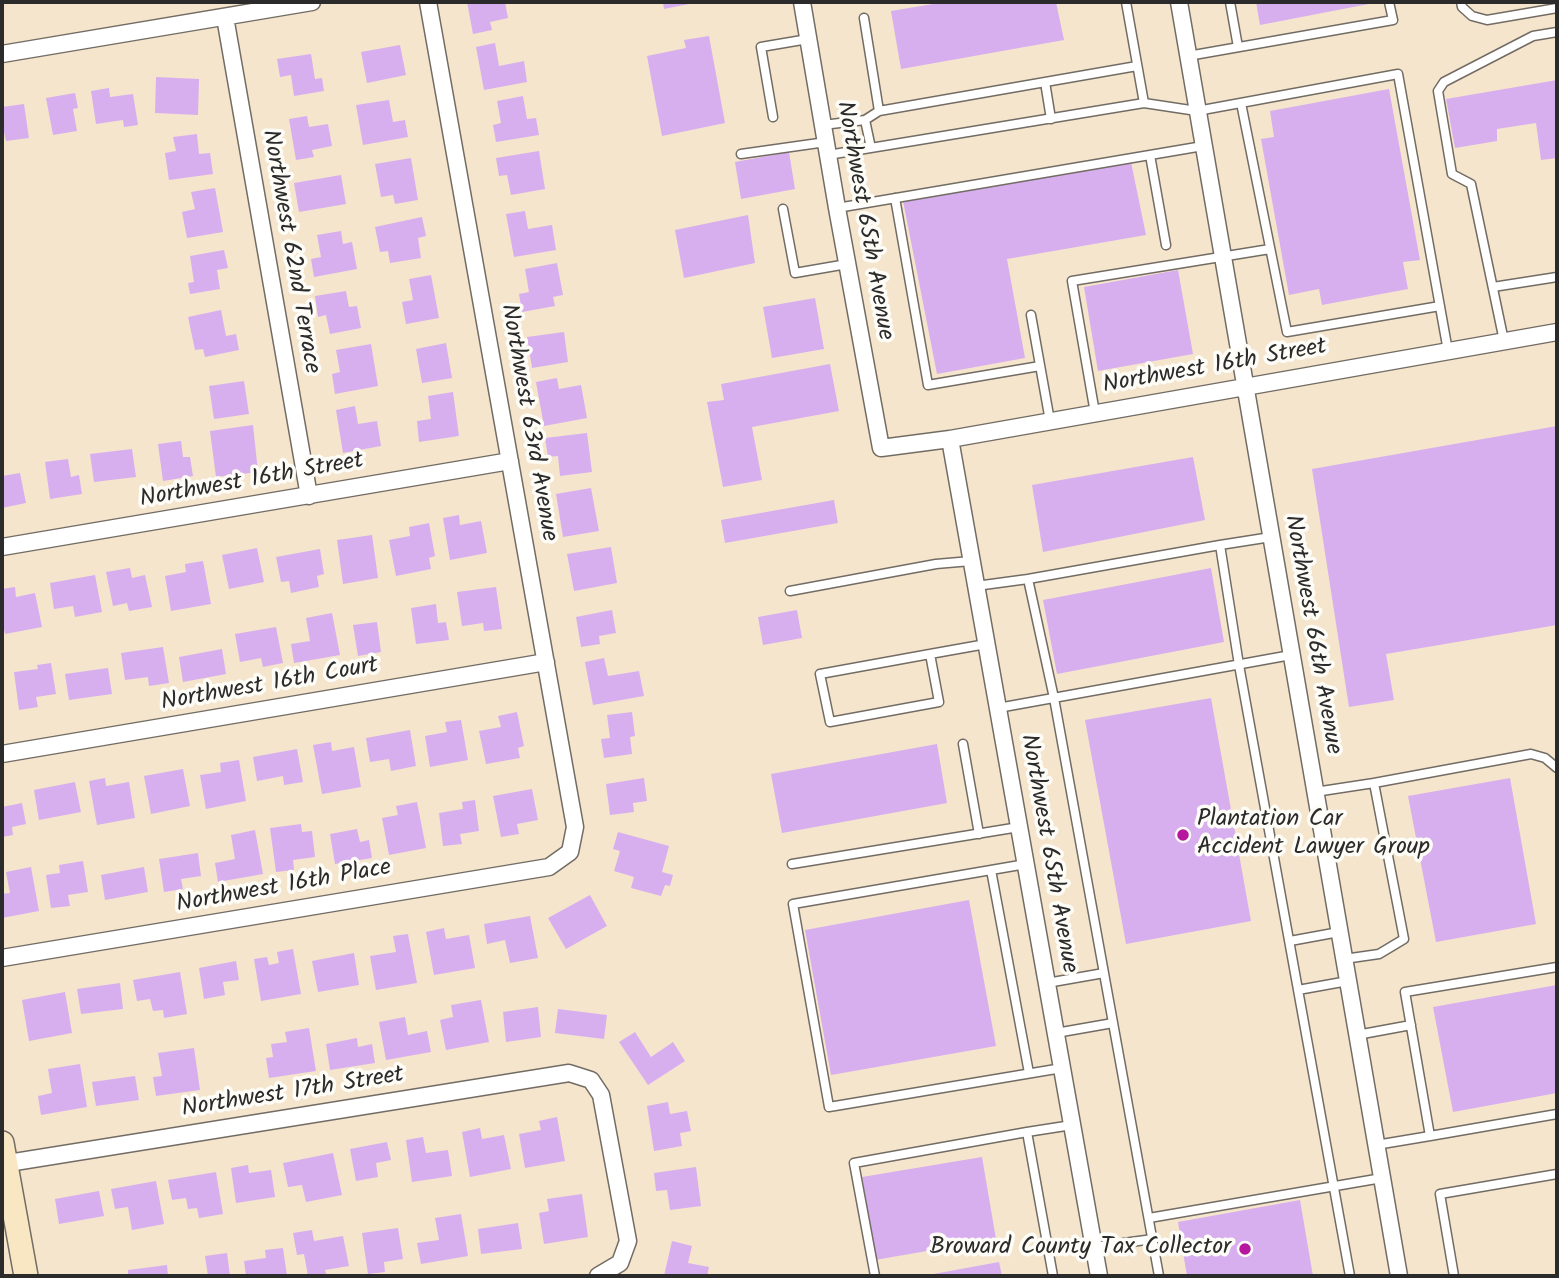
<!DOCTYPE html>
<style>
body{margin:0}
#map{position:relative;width:1559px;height:1278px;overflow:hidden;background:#f5e5cd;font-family:Kalam,sans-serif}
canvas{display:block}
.frame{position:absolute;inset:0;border:4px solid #2b2b2b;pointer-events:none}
</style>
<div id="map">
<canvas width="1559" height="1278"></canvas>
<div class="frame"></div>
</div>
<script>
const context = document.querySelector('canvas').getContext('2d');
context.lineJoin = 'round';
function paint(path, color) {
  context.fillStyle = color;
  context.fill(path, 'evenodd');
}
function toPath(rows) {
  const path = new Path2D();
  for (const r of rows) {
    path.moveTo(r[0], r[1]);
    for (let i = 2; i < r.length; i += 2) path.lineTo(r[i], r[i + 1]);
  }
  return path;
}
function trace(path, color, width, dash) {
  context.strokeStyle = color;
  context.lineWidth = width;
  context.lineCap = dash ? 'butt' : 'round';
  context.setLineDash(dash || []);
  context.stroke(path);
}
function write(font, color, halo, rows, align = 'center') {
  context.font = font + ' Kalam,sans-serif';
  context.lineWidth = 7;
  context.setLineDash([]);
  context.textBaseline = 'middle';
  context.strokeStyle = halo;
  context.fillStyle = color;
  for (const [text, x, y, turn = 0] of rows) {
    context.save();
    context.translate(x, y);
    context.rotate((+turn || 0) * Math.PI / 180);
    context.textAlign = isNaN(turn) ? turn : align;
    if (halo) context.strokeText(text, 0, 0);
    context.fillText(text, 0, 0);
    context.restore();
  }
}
paint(toPath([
 [467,2,505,2,508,18,490,22,492,30,473,34],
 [663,2,694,2,694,3,664,9],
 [945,2,1056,2,1064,40,901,69,891,11],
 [1256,2,1374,2,1374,3,1260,25],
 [709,36,725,123,662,136,647,56,686,48,684,40],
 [495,43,499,66,524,61,527,82,484,90,476,47],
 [400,45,406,75,367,83,361,52],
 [311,54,315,79,322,78,324,91,294,96,291,75,280,77,277,59],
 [156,77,199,79,198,115,155,113],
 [1557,80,1557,158,1541,160,1536,123,1497,129,1497,141,1455,148,1446,99],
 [109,88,110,97,133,94,138,125,124,127,123,120,96,124,91,91],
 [1389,89,1420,260,1403,262,1408,289,1322,305,1319,289,1289,295,1261,139,1274,137,1270,111],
 [75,93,78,108,73,109,77,131,53,135,46,98],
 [523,96,527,119,536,118,539,135,496,142,493,125,501,123,497,101],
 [389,100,393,122,405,120,408,137,363,145,356,105],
 [24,104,29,138,6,141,4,132,2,132,2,107],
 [307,116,309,127,328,124,332,146,312,150,314,157,296,160,289,119],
 [197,134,199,154,210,153,213,174,169,180,165,153,176,151,173,137],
 [539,151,545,189,511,195,507,175,499,176,496,158],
 [789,152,795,189,741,199,735,162],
 [411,158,418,200,395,204,393,195,381,197,375,164],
 [1131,162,1146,235,1007,259,1025,358,937,374,903,201],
 [341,175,346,204,299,212,294,183],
 [215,188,223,232,187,238,182,212,195,209,191,192],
 [525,211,528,229,552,225,556,250,514,257,506,214],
 [748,215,755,263,684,278,675,230],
 [422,217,426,236,418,238,421,258,390,263,388,251,380,252,375,227],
 [341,231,343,244,352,242,357,269,314,277,311,259,321,257,317,235],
 [224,250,228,268,217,270,220,289,190,294,188,283,194,282,190,256],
 [557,263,563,295,553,297,555,306,522,312,519,294,529,292,525,269],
 [1178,270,1193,354,1098,371,1084,287],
 [431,275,439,318,406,324,402,302,413,300,409,279],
 [346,291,349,307,357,306,361,328,330,334,326,315,318,317,315,296],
 [815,298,824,349,772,358,763,307],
 [221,310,226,336,236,334,239,350,205,357,203,349,195,350,188,317],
 [564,332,568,362,532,368,527,337],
 [446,343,452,378,422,383,416,349],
 [371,344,378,386,335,394,332,374,340,372,336,350],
 [830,364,839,411,752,427,762,480,723,487,707,402,724,400,721,384],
 [557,378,559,389,581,385,587,418,544,426,536,382],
 [244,381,249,414,214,419,209,386],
 [453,392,459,436,419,442,417,421,431,419,428,396],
 [355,406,358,424,377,421,381,446,343,453,336,410],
 [253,425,258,472,216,477,210,431],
 [1557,426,1557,625,1386,654,1394,700,1349,707,1312,469],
 [587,433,592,472,560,476,558,456,548,457,545,438],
 [181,441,183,457,190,457,193,476,163,481,158,444],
 [132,449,136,477,94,482,90,454],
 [1193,457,1205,520,1043,552,1032,485],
 [68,459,71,477,79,475,82,494,50,499,45,462],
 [20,473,26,503,2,508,2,476],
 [591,488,599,531,563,537,556,494],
 [834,500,838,523,725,543,721,520],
 [459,515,460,525,481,521,487,553,450,560,443,518],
 [429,523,435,556,429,558,431,569,396,576,389,540,410,536,409,527],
 [372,535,378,578,343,584,337,540],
 [611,547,617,583,574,591,567,554],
 [257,548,264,582,229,589,222,555],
 [320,549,324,574,317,576,319,587,291,593,289,581,281,582,276,557],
 [203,561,211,604,171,611,165,576,186,572,185,564],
 [130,568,132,578,145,575,152,607,129,611,127,603,113,606,106,572],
 [1211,568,1224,642,1057,674,1043,600],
 [95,575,102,612,75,617,73,606,54,609,50,583],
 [15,587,16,597,35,593,42,627,5,634,2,619,2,589],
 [496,587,502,629,484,631,483,623,462,626,457,592],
 [436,604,438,623,446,622,449,640,416,644,411,608],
 [612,610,616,633,599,636,600,644,581,647,576,617],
 [797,610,802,638,763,645,758,617],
 [332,613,340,655,294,663,291,644,310,641,306,618],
 [377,622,381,652,358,656,353,625],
 [276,627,283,663,263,667,261,658,240,662,235,634],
 [163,647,169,683,149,686,148,677,125,680,121,653],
 [222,649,226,674,183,682,179,657],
 [604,658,608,676,639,671,644,696,593,705,585,662],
 [51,663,56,694,36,697,38,707,19,710,14,672,38,669,37,665],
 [108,668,112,694,69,700,65,674],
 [1211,698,1251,921,1126,944,1085,720],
 [517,712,524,746,518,748,520,758,486,764,479,731,501,727,498,716],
 [632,712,635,736,630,737,632,754,604,758,601,739,610,738,607,715],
 [461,720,468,760,430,767,425,736,447,732,445,722],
 [410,730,416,766,391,771,389,759,370,762,366,738],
 [331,742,332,751,354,747,361,787,322,794,313,745],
 [937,744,947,803,782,833,771,774],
 [297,749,303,782,284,785,283,776,257,781,253,757],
 [239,760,246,801,206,809,200,775,221,772,220,763],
 [183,769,190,806,151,814,144,776],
 [105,778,106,786,129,782,135,818,97,825,89,781],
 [644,778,647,801,633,803,634,812,610,815,606,784],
 [1510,778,1536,924,1436,942,1408,796],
 [75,782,81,812,39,820,34,790],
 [532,789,538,820,517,824,519,834,501,837,493,796],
 [475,800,479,831,460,834,462,844,443,846,439,813,463,809,462,802],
 [417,802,426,848,389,855,382,818,398,815,396,806],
 [22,803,26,824,12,827,13,835,2,837,2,807],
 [301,824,302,832,312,831,315,857,293,860,294,870,276,872,270,828],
 [357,829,360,842,369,840,372,858,335,864,330,834],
 [255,830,263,874,218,882,215,863,235,859,231,835],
 [618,832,669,846,662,872,673,875,670,886,665,885,661,896,631,888,634,877,614,871,620,851,613,849],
 [198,853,201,876,181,879,183,889,164,892,159,859],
 [83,861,88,892,68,895,70,906,51,908,46,875,60,873,59,865],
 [31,867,39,911,2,918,2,894,10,893,6,872],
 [144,867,148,892,105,900,101,875],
 [590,895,607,926,566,949,548,918],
 [969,900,996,1046,831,1075,805,930],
 [530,916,538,958,510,963,505,940,487,944,484,924],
 [444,928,446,939,469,935,475,968,434,975,426,932],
 [408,934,417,983,376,990,370,956,396,952,393,936],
 [293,949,301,994,261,1001,254,959,267,957,269,965,279,963,277,952],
 [354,953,359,985,318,992,312,961],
 [236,961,239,980,223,982,225,995,204,999,199,968],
 [180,972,187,1014,164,1018,163,1010,153,1011,150,999,137,1001,133,980],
 [120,983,123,1009,81,1014,77,989],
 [1557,985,1557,1093,1453,1112,1433,1007],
 [65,992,72,1033,29,1041,22,1000],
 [481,1000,489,1042,446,1050,440,1020,453,1017,451,1005],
 [538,1007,541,1037,506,1042,503,1012],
 [558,1009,607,1015,604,1039,555,1033],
 [405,1017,408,1035,427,1031,431,1052,386,1060,379,1022],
 [309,1028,316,1071,269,1078,266,1058,273,1057,271,1044,287,1042,285,1032],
 [635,1032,651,1057,673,1042,685,1061,648,1085,619,1042],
 [357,1038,358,1047,372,1044,375,1063,330,1070,326,1044],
 [194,1048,200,1090,156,1096,153,1077,162,1076,158,1053],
 [80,1064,87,1107,41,1115,38,1096,52,1093,48,1069],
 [135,1076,139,1100,96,1106,92,1082],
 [668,1102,670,1114,687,1111,691,1131,680,1133,682,1146,654,1151,647,1106],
 [557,1117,565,1161,525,1168,519,1134,541,1130,539,1121],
 [480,1128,482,1139,504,1135,511,1169,470,1177,462,1132],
 [423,1137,426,1153,448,1150,452,1176,412,1182,406,1140],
 [387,1142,391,1160,376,1163,378,1177,356,1181,350,1149],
 [333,1153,342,1195,306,1202,302,1185,288,1187,283,1163],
 [982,1157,996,1239,875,1260,862,1177],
 [248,1165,249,1173,271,1170,275,1197,236,1203,231,1168],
 [696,1167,701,1206,670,1210,667,1190,656,1191,654,1173],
 [216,1172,223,1214,199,1218,197,1208,188,1209,186,1198,172,1200,168,1180],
 [156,1181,164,1224,132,1230,128,1207,115,1209,111,1189],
 [99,1191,104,1216,59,1224,55,1199],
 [582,1194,588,1237,544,1244,539,1213,549,1211,547,1199],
 [1300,1200,1313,1276,1187,1276,1178,1222],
 [461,1214,468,1256,421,1264,417,1243,439,1240,435,1218],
 [518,1223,522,1249,481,1254,478,1229],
 [398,1228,403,1259,384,1262,385,1272,368,1274,362,1233],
 [312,1230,314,1241,343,1236,349,1266,325,1270,327,1276,308,1276,304,1254,297,1255,293,1233],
 [672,1241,692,1246,688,1263,709,1267,707,1276,664,1276],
 [283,1248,287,1276,246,1276,244,1261,266,1258,265,1250],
 [227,1253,230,1276,208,1276,205,1256],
 [999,1262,1002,1276,928,1276,928,1275],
 [167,1265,168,1276,128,1276,128,1270]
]), '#d7afef');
const lane = toPath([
 [1126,2,1144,103],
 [1230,2,1238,47],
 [1461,2,1462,7,1472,16,1487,20,1557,8],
 [864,18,879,111,1137,66],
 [1188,56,1393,20,1389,2],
 [1045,82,1051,119],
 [1241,103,1287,332,1440,306],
 [773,117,761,47,808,39],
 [823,125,865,120],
 [871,148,865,120,879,111],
 [741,154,826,142],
 [828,155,1144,103,1197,111,1398,74,1448,351],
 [1150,155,1203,146],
 [895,198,928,385,1040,366],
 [837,208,1150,155,1166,245],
 [783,209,795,273,847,264],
 [1493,287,1557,277],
 [1031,315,1050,421],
 [1504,341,1471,184,1452,174,1438,91,1444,82,1533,36,1557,32],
 [1095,413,1072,281,1270,249],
 [1220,545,1271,537],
 [976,586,1028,579],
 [790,591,936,564,971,561],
 [930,654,939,702,830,722,820,674,930,654,986,644],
 [998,708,1291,655],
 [963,744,979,834],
 [1315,792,1374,783],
 [792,864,1019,827],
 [1026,864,793,904,829,1107,1062,1068],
 [991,870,1029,1073],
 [1290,941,1339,932],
 [1344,959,1379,954,1404,939,1374,783,1531,754,1545,758,1557,768],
 [1557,967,1405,992,1430,1136,1557,1114],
 [1047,983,1104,973],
 [1298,990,1348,981],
 [1056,1033,1113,1023],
 [1357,1035,1411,1025],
 [1027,1132,1072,1125],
 [1376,1145,1430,1136],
 [1149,1218,1382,1178],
 [1094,1247,1153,1239],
 [875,1276,854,1163,1027,1132,1053,1276],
 [1159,1276,1054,698,1028,579,1220,545,1239,665,1350,1276],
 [1454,1276,1440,1194,1557,1174]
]);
const street = toPath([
 [802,2,837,208,881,448,950,439,1557,332],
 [1179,2,1399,1276],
 [225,17,309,496],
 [2,54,312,2],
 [950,439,1099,1276],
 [2,547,510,461],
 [2,754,546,662],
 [2,958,549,867,570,852,575,827,428,2],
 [2,1164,569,1073,591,1080,601,1095,628,1241,620,1263,598,1276]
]);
const secondary = toPath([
 [2,1143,26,1276]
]);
trace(lane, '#726c64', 11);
trace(street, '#726c64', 19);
trace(secondary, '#726c64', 26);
trace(lane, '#fff', 8);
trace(street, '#fff', 16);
trace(secondary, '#f9e7c3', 23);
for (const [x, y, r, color] of [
 [1183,835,7,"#b5179e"],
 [1245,1249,7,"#b5179e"]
]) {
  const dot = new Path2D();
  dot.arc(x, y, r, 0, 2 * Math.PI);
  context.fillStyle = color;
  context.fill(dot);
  trace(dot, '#fdfcf7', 2.5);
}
write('24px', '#2b2b2b', '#fdfcf7', [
 ["Northwest 65th Avenue",863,221,80],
 ["Northwest 62nd Terrace",289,252,80],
 ["Northwest 16th Street",1215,368,-10],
 ["Northwest 63rd Avenue",527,423,80],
 ["Northwest 16th Street",252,482,-10],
 ["Northwest 66th Avenue",1311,635,80],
 ["Northwest 16th Court",270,686,-10],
 ["Northwest 65th Avenue",1047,854,80],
 ["Northwest 16th Place",284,888,-10],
 ["Northwest 17th Street",293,1094,-9]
]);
write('24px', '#2b2b2b', '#fdfcf7', [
 ["Plantation Car",1197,821],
 ["Accident Lawyer Group",1197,849],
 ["Broward County Tax Collector",1231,1249,"right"]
], 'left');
</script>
